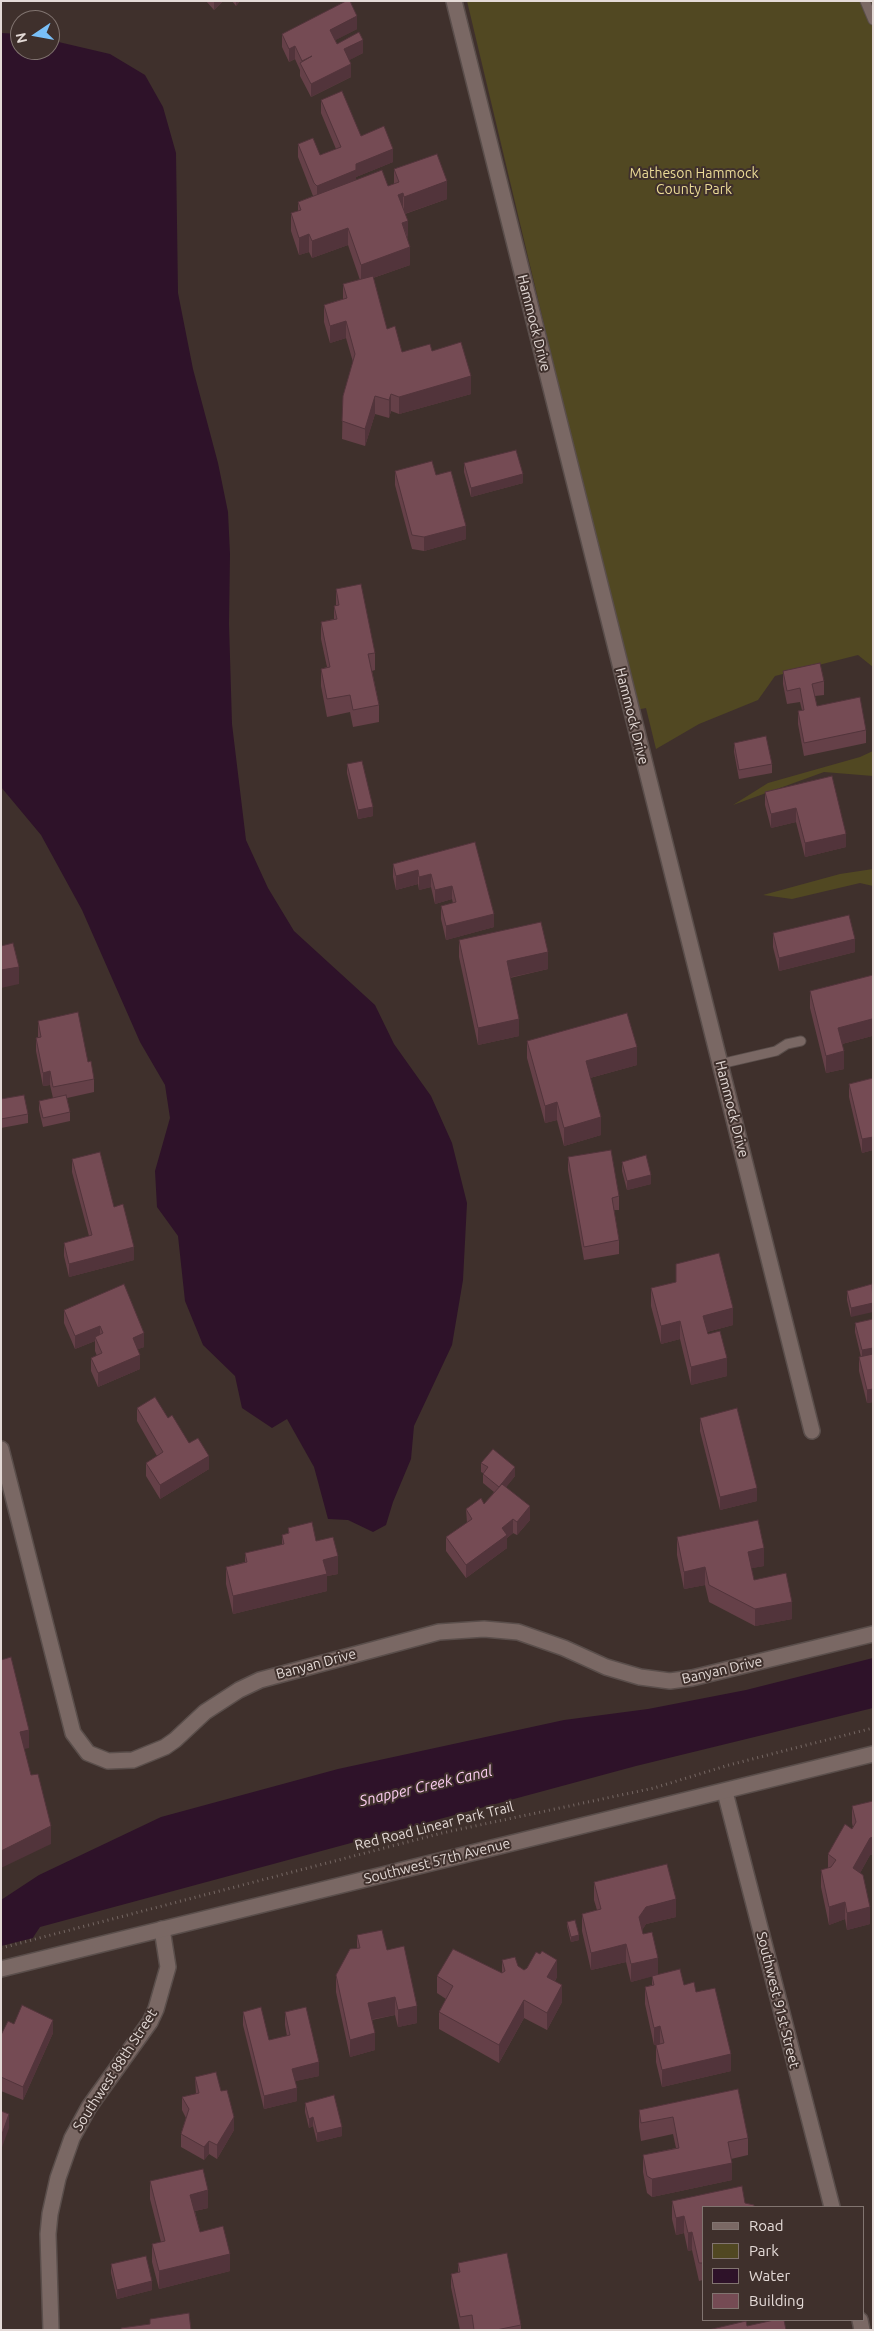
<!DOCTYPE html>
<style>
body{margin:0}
#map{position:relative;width:874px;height:2331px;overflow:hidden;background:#3f302c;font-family:Ubuntu,sans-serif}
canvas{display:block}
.frame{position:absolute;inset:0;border:2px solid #e4dad7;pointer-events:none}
.legend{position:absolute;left:702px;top:2206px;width:162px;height:115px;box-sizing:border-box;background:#3f302c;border:1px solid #817470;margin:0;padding:6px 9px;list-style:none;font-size:15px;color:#e4dad7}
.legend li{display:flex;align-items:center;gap:10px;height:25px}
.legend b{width:25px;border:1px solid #817470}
.north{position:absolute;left:10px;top:10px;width:50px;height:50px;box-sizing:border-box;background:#3f302c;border:1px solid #817470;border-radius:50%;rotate:258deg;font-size:14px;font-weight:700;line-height:20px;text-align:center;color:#e4dad7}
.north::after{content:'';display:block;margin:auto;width:18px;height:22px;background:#79bff8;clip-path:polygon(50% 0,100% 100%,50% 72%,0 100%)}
</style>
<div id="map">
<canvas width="874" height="2331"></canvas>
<div class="frame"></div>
<ul class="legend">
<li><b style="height:6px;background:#7a6864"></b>Road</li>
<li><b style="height:14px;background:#514822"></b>Park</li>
<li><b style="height:14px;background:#2e1229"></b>Water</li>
<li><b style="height:14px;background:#754b54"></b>Building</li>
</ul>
<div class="north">N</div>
</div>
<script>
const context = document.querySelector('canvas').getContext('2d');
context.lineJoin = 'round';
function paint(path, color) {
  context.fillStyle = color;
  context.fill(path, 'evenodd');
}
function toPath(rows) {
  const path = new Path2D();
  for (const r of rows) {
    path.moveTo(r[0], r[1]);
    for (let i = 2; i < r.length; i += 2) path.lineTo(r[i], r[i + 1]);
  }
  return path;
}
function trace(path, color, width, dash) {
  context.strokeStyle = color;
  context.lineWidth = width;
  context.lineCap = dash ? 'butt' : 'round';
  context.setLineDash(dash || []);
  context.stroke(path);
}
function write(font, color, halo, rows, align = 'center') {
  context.font = font + ' Ubuntu,sans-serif';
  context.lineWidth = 4;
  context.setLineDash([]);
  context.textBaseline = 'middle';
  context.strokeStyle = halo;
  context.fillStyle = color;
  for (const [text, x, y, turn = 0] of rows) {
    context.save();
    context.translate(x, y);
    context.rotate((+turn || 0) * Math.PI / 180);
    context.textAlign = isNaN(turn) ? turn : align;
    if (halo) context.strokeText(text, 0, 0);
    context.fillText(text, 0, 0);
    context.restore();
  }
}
paint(toPath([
 [467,1,873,1,873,667,858,655,775,676,758,700,699,724,656,749,646,708,636,710],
 [873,751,873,776,824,772,733,805,768,783,860,757],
 [873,869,873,886,860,883,792,899,763,895,840,874]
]), '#514822');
paint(toPath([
 [1,33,20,34,20,50,50,50,50,40,110,54,145,75,163,107,176,153,178,293,193,369,218,463,228,512,230,554,229,624,232,724,246,840,268,888,294,931,375,1005,394,1044,431,1096,452,1143,467,1203,463,1280,452,1345,414,1426,411,1459,393,1502,386,1525,373,1532,348,1520,328,1519,314,1467,287,1419,272,1428,242,1408,235,1376,203,1345,185,1301,178,1236,157,1207,155,1171,170,1118,165,1085,140,1042,82,910,41,835,1,787],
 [873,1658,873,1708,636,1766,40,1927,1,1986,1,1900,39,1875,161,1817,338,1769,564,1720,648,1709,746,1690]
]), '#2e1229');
paint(toPath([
 [37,1937,3,1987,1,1988,1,1946]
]), '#3f302c');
const service = toPath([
 [865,1,873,20],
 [720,1064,776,1051,787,1044,801,1041]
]);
const minor = toPath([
 [454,1,812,1431],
 [1,1449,73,1733,88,1753,108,1761,133,1760,165,1747,175,1740,205,1712,239,1690,260,1680,439,1632,484,1629,518,1632,564,1648,606,1667,640,1677,670,1681,692,1678,873,1634],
 [725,1792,832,2207],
 [860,2320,862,2330]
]);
const tertiary = toPath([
 [51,2330,48,2234,50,2214,58,2178,72,2138,89,2107,150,2022,156,2009,168,1967,162,1929]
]);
const secondary = toPath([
 [1,1969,873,1754]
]);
trace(service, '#5a4e4b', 11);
trace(minor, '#5a4e4b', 18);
trace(tertiary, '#5a4e4b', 18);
trace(secondary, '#5a4e4b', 18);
trace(toPath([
 [1,1948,442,1833,654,1788,729,1765,873,1728]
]), '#756763', 3, [1, 4]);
trace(service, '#7a6864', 9);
trace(minor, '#7a6864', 15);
trace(tertiary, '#7a6864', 15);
trace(secondary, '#7a6864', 15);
paint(toPath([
 [206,1,223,1,214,10],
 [232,1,240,1,236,6],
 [357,29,335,40,337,44,363,53,349,60,351,77,311,97,300,76,300,70,295,59,289,62,282,47,282,34],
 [321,100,361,136,393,162,356,177,356,180,388,186,394,184,394,169,447,199,405,214,410,265,373,278,387,329,402,352,432,351,471,394,399,414,391,411,389,418,375,414,365,446,342,439,343,396,353,362,346,338,330,343,324,322,324,305,343,299,343,284,360,280,348,245,312,258,309,252,299,255,291,231,291,213,298,211,298,202,313,196,298,157,298,144,320,155,336,149,321,113],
 [464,463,523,483,471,497,464,472],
 [395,471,436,475,466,539,424,551,412,549,395,485],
 [336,589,375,653,375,670,372,671,379,705,379,722,353,727,350,712,327,717,321,686,321,669,327,667,321,639,321,622,334,619,334,606,336,606],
 [783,671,824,681,824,695,815,696,817,706,866,730,866,743,804,756,798,724,798,711,802,710,800,702,787,704,783,684],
 [734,743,772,764,772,773,739,779,734,752],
 [347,764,373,816,358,819,347,773],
 [832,776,846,847,805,857,796,822,771,828,765,805,765,792],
 [475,842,494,927,446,940,441,919,441,906,453,903,452,899,435,904,431,887,419,890,418,884,396,890,393,877,393,864],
 [773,933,855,952,779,971,773,947],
 [459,940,548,969,510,978,519,1036,478,1045,459,957],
 [873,975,873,1039,872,1036,842,1044,844,1069,826,1073,810,1008,810,991],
 [38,1021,88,1062,94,1079,94,1092,67,1098,70,1112,70,1121,43,1127,39,1110,39,1101,53,1098,50,1085,43,1086,36,1051,36,1038,38,1037],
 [527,1041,637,1065,590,1078,601,1135,564,1146,557,1120,545,1123,527,1058],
 [873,1078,873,1150,862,1153,849,1097,849,1084],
 [1,1099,28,1114,28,1123,1,1128],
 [568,1157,619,1196,619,1210,614,1210,619,1240,619,1254,584,1260,568,1170],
 [72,1159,114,1207,134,1260,69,1277,64,1256,64,1243,89,1236,72,1172],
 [622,1162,651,1184,627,1190,622,1171],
 [872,1284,851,1317,847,1300,847,1291],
 [651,1288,733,1325,707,1332,727,1376,691,1385,680,1339,661,1344,651,1306],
 [64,1310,144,1347,138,1349,140,1369,98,1387,91,1371,91,1358,97,1356,95,1351,95,1341,75,1349,64,1323],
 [873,1319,873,1402,867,1403,859,1371,859,1357,861,1357,855,1332,855,1323],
 [137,1408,168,1418,209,1469,160,1499,146,1476,146,1463,157,1456,137,1421],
 [700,1418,757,1501,720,1510,700,1431],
 [481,1463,515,1476,506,1487,530,1520,517,1535,513,1533,507,1538,507,1548,466,1578,446,1551,446,1537,467,1523,466,1509,484,1504,494,1492,483,1483,483,1473,481,1472],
 [288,1528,316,1541,338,1574,327,1576,327,1591,233,1614,226,1584,226,1567,245,1562,245,1553,282,1545,282,1535,288,1533],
 [677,1537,764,1566,751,1568,754,1580,792,1619,755,1626,709,1602,705,1585,684,1589,677,1555],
 [873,1801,873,1854,870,1855,860,1873,870,1924,847,1930,845,1919,829,1925,821,1887,821,1870,828,1868,828,1854,853,1827,852,1823,852,1806],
 [594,1882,676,1917,646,1924,642,1930,643,1934,658,1974,684,1985,696,1992,731,2071,662,2087,656,2062,656,2045,660,2044,654,2045,645,2004,645,1987,652,1985,652,1976,631,1982,626,1962,591,1970,582,1931,582,1914,597,1910,594,1900],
 [567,1922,579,1940,571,1942,567,1926],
 [357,1935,387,1950,417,2023,398,2027,395,2015,372,2020,375,2050,350,2057,336,1992,336,1975,357,1948],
 [502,1960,524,1970,557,1977,555,1981,562,2002,547,2030,524,2018,499,2063,439,2029,439,2012,446,1999,437,1993,437,1976,502,1973],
 [243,2012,269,2040,287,2036,285,2025,285,2012,319,2076,295,2081,297,2101,264,2109,243,2025],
 [14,2024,53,2033,23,2100,1,2091,1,2035],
 [195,2077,221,2091,234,2130,217,2159,209,2154,204,2160,181,2147,181,2134,186,2118,182,2110,182,2097,196,2094],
 [738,2089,748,2138,748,2155,731,2159,732,2180,652,2197,647,2193,643,2172,643,2155,676,2148,673,2134,641,2141,639,2127,639,2110],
 [305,2103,342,2136,317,2142,313,2126,309,2128,305,2112],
 [150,2181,208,2208,195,2211,200,2232,230,2271,159,2289,152,2262,152,2244,161,2242,150,2199],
 [672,2201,703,2207,703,2280,699,2281,692,2250,688,2251,684,2233,676,2235,672,2219],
 [458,2263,521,2325,521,2330,472,2330,472,2329,460,2330,451,2287,451,2274,458,2273],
 [111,2264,152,2290,117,2299,111,2273]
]), '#654048');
paint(toPath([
 [214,1,223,1,214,10],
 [236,1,240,1,236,6],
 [357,16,357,29,330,43,330,30],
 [363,40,363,53,344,63,344,49],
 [295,46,295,59,289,62,289,49],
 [351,64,351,77,311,97,311,84],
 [393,149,393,162,356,177,356,183,317,199,317,186,356,164],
 [447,181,447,199,404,214,404,197],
 [403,193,403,211,398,195],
 [408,221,408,238,402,223],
 [348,228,348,245,312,258,312,241],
 [309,234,309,252,299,255,299,238],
 [410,247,410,265,361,282,361,265],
 [346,321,346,338,330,343,330,326],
 [471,376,471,394,399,414,399,397],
 [391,394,391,411,389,418,389,400],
 [375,396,375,414,365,446,365,429],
 [523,474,523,483,471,497,471,488],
 [466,526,466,539,424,551,424,537],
 [373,807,373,816,358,819,358,810],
 [796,808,796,822,771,828,771,814],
 [846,834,846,847,805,857,805,843],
 [418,870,418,884,396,890,396,876],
 [431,874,431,887,419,890,419,877],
 [452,886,452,899,435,904,435,890],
 [494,914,494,927,446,940,446,926],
 [855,939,855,952,779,971,779,958],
 [548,952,548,969,507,978,507,961],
 [19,967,19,984,1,988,1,970],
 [519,1019,519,1036,478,1045,478,1028],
 [872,1019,872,1036,838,1045,838,1028],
 [637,1047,637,1065,586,1079,586,1061],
 [844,1051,844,1069,826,1073,826,1056],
 [50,1071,50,1085,43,1086,43,1073],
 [557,1102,557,1120,545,1123,545,1106],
 [601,1117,601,1135,564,1146,564,1128],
 [873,1137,873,1150,862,1153,862,1139],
 [651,1175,651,1184,627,1190,627,1181],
 [134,1247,134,1260,69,1277,69,1264],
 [873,1303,873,1312,851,1317,851,1308],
 [733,1308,733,1325,703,1333,703,1316],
 [680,1321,680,1339,661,1344,661,1326],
 [100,1326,100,1339,95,1337,95,1341,75,1349,75,1336],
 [144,1333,144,1347,133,1351,133,1338],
 [873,1348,873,1357,862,1359,862,1350],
 [140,1355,140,1369,98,1387,98,1373],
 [727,1358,727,1376,691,1385,691,1367],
 [873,1389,873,1402,867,1403,867,1390],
 [209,1456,209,1469,160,1499,160,1485],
 [515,1467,515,1476,499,1496,499,1487],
 [757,1488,757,1501,720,1510,720,1497],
 [530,1506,530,1520,517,1535,517,1522],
 [513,1519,513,1533,507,1538,507,1548,466,1578,466,1565,502,1528],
 [764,1548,764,1566,748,1569,748,1552],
 [338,1556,338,1574,327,1576,327,1591,233,1614,233,1596,323,1560],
 [705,1567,705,1585,684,1589,684,1572],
 [792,1602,792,1619,755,1626,755,1609],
 [29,1730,29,1748,20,1750,20,1732],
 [51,1826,51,1844,1,1868,1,1851],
 [873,1837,873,1854,870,1855,853,1886,853,1868,870,1838],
 [676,1899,676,1917,646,1924,639,1935,639,1917,646,1907],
 [845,1902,845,1919,829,1925,829,1907],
 [870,1907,870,1924,847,1930,847,1913],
 [579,1935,579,1940,571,1942,571,1937],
 [626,1944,626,1962,591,1970,591,1953],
 [658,1958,658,1975,631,1982,631,1964],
 [557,1960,557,1977,547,1994,547,1977],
 [562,1985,562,2002,547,2030,547,2013],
 [395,1997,395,2015,368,2020,368,2003],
 [524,2000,524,2018,499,2063,499,2045],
 [417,2006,417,2023,398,2027,398,2010],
 [53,2020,53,2033,23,2100,23,2087],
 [660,2026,660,2044,654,2045,654,2028],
 [375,2033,375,2050,350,2057,350,2040],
 [731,2054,731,2071,662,2087,662,2070],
 [319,2062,319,2076,292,2082,292,2069],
 [297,2088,297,2101,264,2109,264,2096],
 [9,2114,9,2128,1,2150,1,2137],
 [234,2117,234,2130,217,2159,217,2145],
 [313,2117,313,2126,309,2128,309,2119],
 [342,2127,342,2136,317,2142,317,2133],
 [209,2141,209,2154,204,2160,204,2147],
 [732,2163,732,2180,652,2197,652,2179],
 [208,2190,208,2208,190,2212,190,2195],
 [684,2216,684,2233,676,2235,676,2218],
 [692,2232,692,2250,688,2251,688,2233],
 [230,2254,230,2271,159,2289,159,2271],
 [152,2281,152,2290,117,2299,117,2290]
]), '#52343b');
const building = toPath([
 [346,1,350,1,357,16,330,30,337,44,359,32,363,40,344,49,351,64,311,84,300,63,312,56,302,61,295,46,289,49,282,34,346,1],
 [342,91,361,136,384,126,393,149,356,164,356,170,317,186,314,183,298,144,313,138,320,155,341,147,321,100,342,91],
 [437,154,447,181,404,197,403,193,398,195,408,221,402,223,410,247,361,265,348,228,312,241,309,234,299,238,291,213,301,210,298,202,382,170,388,186,399,182,394,169,437,154],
 [373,276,387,329,395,326,402,352,430,344,432,351,461,342,471,376,399,397,391,394,389,400,375,396,365,429,342,421,343,396,355,354,346,321,330,326,324,305,347,298,343,284,373,276],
 [516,450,523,474,471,488,464,463,516,450],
 [432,461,436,475,451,471,466,526,424,537,412,535,395,471,432,461],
 [361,584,375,653,368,654,379,705,353,710,350,695,327,699,321,669,330,667,321,622,337,619,334,606,339,605,336,589,361,584],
 [820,663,824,681,812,684,817,706,860,697,866,730,804,743,798,711,804,710,800,688,787,691,783,671,820,663],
 [766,736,772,764,739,770,734,743,766,736],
 [362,761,373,807,358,810,347,764,362,761],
 [832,776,846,834,805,843,796,808,771,814,765,792,832,776],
 [475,842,494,914,446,926,441,906,456,902,452,886,435,890,431,874,419,877,418,870,396,876,393,864,475,842],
 [849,915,855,939,779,958,773,933,849,915],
 [541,922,548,952,507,961,519,1019,478,1028,459,940,541,922],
 [13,943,19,967,1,970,1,946,13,943],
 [873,975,873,1021,872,1019,838,1028,844,1051,826,1056,810,991,873,975],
 [78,1012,88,1062,91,1061,94,1079,53,1087,50,1071,43,1073,36,1038,41,1037,38,1021,78,1012],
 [627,1013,637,1047,586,1061,601,1117,564,1128,557,1102,545,1106,527,1041,627,1013],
 [873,1078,873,1137,862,1139,849,1084,873,1078],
 [24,1095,28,1114,1,1119,1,1099,24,1095],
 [66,1095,70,1112,43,1118,39,1101,66,1095],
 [611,1150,619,1196,612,1198,619,1240,584,1247,568,1157,611,1150],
 [100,1152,114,1207,123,1204,134,1247,69,1264,64,1243,92,1235,72,1159,100,1152],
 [646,1155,651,1175,627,1181,622,1162,646,1155],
 [719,1253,733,1308,703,1316,708,1334,720,1331,727,1358,691,1367,680,1321,661,1326,651,1288,676,1282,676,1264,719,1253],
 [124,1284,144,1333,133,1338,140,1355,98,1373,91,1358,102,1353,95,1337,103,1333,100,1326,75,1336,64,1310,124,1284],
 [872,1284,873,1303,851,1308,847,1291,872,1284],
 [873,1319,873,1348,862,1350,855,1323,873,1319],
 [873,1354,873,1389,867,1390,859,1357,873,1354],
 [155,1397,168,1418,172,1415,189,1443,198,1438,209,1456,160,1485,146,1463,163,1452,137,1408,155,1397],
 [737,1408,757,1488,720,1497,700,1418,737,1408],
 [493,1449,515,1467,499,1487,483,1474,488,1467,481,1463,493,1449],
 [502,1484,530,1506,517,1522,513,1519,502,1528,507,1535,466,1565,446,1537,472,1519,466,1509,481,1498,484,1504,502,1484],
 [758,1520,764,1548,748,1552,754,1580,786,1573,792,1602,755,1609,709,1585,705,1567,684,1572,677,1537,758,1520],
 [312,1522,316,1541,333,1537,338,1556,323,1560,327,1574,233,1596,226,1567,247,1562,245,1553,284,1544,282,1535,289,1533,288,1528,312,1522],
 [11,1657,29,1730,20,1732,31,1775,38,1774,51,1826,1,1851,1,1660,11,1657],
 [873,1801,873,1837,870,1838,853,1868,863,1875,870,1907,847,1913,845,1902,829,1907,821,1870,831,1867,836,1860,828,1854,845,1824,852,1829,856,1822,852,1806,873,1801],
 [667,1864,676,1899,646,1907,639,1917,643,1934,652,1932,658,1958,631,1964,626,1944,591,1953,582,1914,601,1909,594,1882,667,1864],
 [575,1920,579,1935,571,1937,567,1922,575,1920],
 [382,1930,387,1950,404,1946,417,2006,398,2010,395,1997,368,2003,375,2033,350,2040,336,1975,350,1949,360,1948,357,1935,382,1930],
 [453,1949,502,1973,505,1971,502,1960,515,1957,518,1966,524,1970,527,1968,536,1952,540,1954,542,1951,557,1960,547,1977,562,1985,547,2013,524,2000,499,2045,439,2012,453,1986,437,1976,453,1949],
 [680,1969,684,1985,694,1982,696,1992,715,1988,731,2054,662,2070,656,2045,664,2043,660,2026,654,2028,645,1987,654,1985,652,1976,680,1969],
 [22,2005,53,2020,23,2087,1,2077,1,2035,8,2021,14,2024,22,2005],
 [261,2007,269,2040,290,2035,285,2012,306,2007,319,2062,292,2069,297,2088,264,2096,243,2012,261,2007],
 [216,2072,221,2091,227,2090,234,2117,217,2145,209,2141,204,2147,181,2134,189,2109,182,2097,199,2093,195,2077,216,2072],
 [738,2089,748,2138,728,2142,732,2163,652,2179,647,2176,643,2155,679,2148,673,2117,641,2123,639,2110,738,2089],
 [334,2095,342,2127,317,2133,313,2117,309,2119,305,2103,334,2095],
 [1,2111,9,2114,1,2137,1,2111],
 [203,2169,208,2190,190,2195,200,2232,223,2226,230,2254,159,2271,152,2244,165,2241,150,2181,203,2169],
 [742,2186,745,2203,754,2205,754,2207,703,2207,703,2263,699,2263,692,2232,688,2233,684,2216,676,2218,672,2201,742,2186],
 [507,2253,521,2325,496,2330,474,2330,472,2315,460,2317,451,2274,460,2272,458,2263,507,2253],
 [146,2256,152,2281,117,2290,111,2264,146,2256],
 [189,2313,191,2330,121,2330,121,2328,150,2324,150,2319,189,2313],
 [774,2320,784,2320,786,2330,708,2330,746,2321,747,2326,774,2320]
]);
paint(building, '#754b54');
trace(building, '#52343b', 1);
write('14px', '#ebdb97', '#3f302c', [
 ["Matheson Hammock",694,173],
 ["County Park",694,189]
]);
write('14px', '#e4dad7', '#3f302c', [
 ["Hammock Drive",534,323,76],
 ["Hammock Drive",632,716,76],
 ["Hammock Drive",732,1109,76],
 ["Banyan Drive",316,1664,-15],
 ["Banyan Drive",722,1670,-13],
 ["Red Road Linear Park Trail",434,1826,-14],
 ["Southwest 57th Avenue",437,1861,-14],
 ["Southwest 91st Street",778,2000,76],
 ["Southwest 88th Street",115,2070,-57]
]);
write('italic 15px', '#fccdf0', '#3f302c', [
 ["Snapper Creek Canal",426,1786,-13]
]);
</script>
